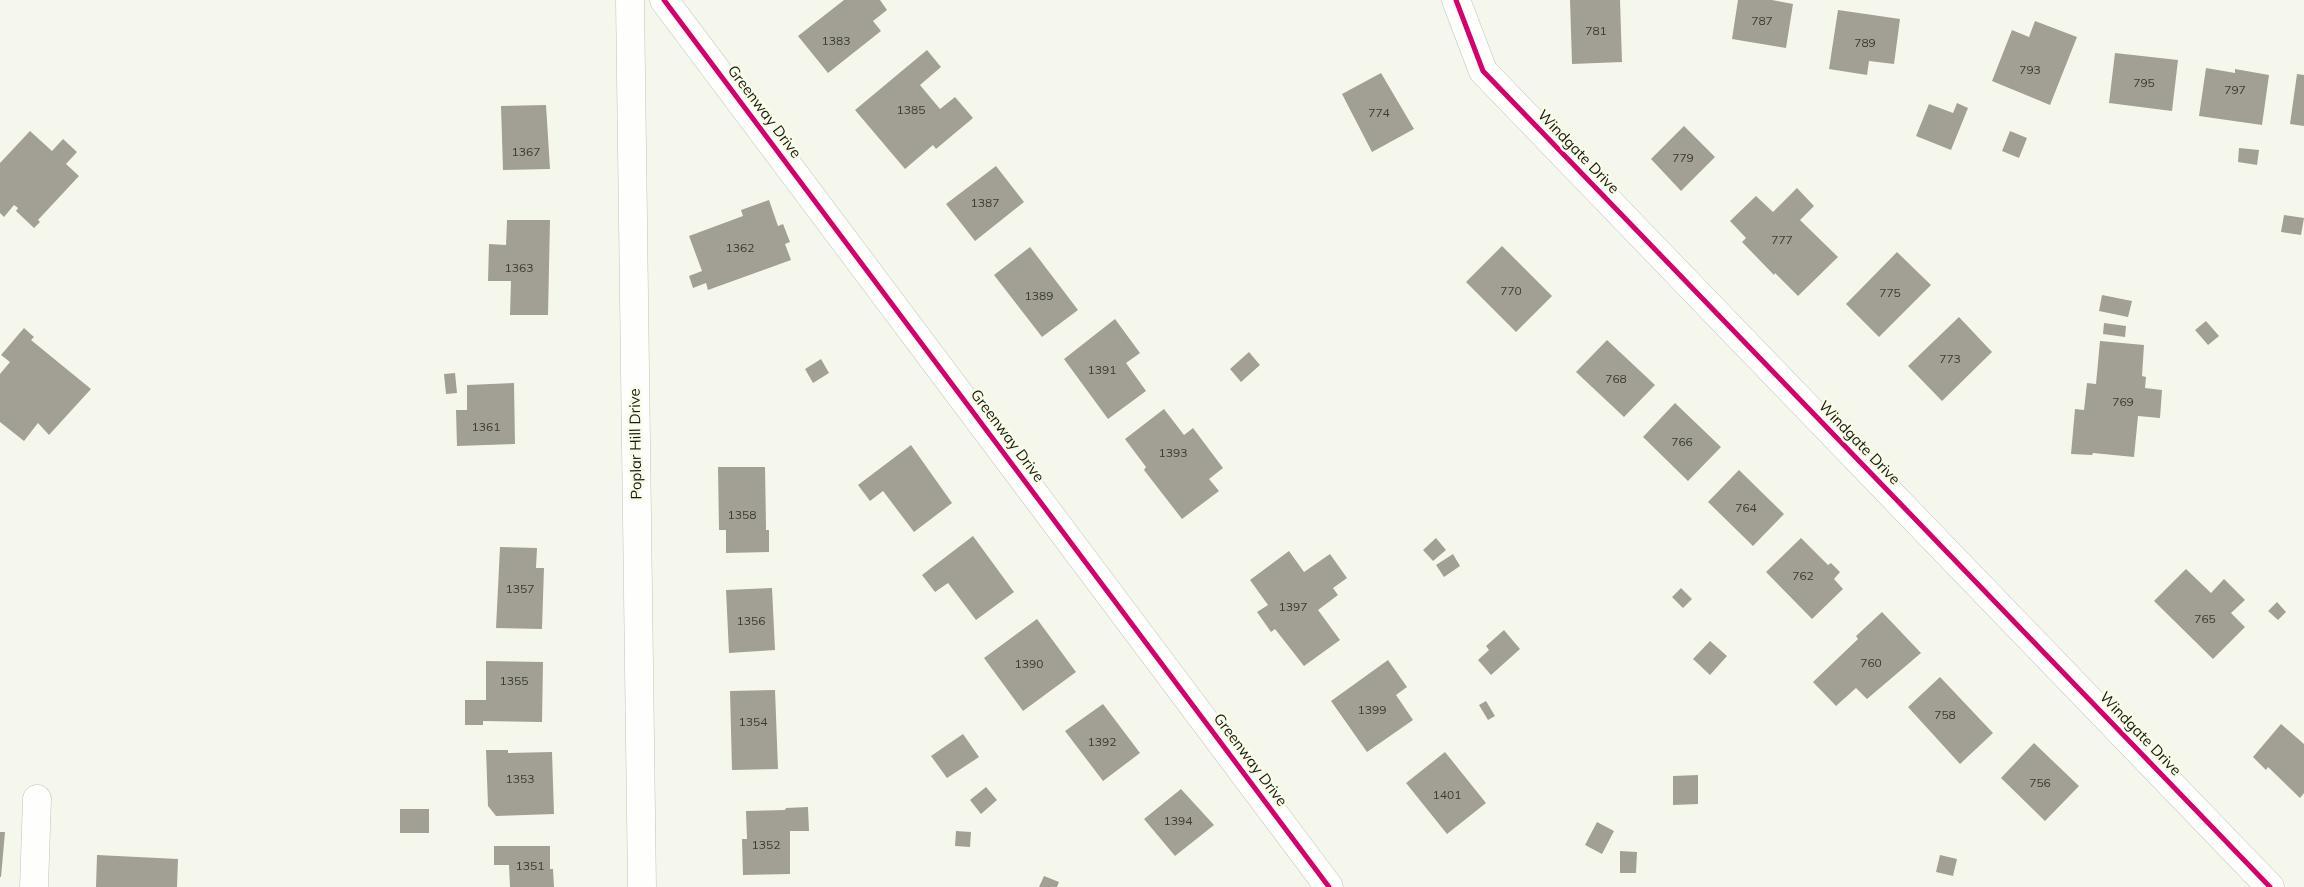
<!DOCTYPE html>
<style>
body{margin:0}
canvas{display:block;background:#f6f7ec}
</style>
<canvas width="2304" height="887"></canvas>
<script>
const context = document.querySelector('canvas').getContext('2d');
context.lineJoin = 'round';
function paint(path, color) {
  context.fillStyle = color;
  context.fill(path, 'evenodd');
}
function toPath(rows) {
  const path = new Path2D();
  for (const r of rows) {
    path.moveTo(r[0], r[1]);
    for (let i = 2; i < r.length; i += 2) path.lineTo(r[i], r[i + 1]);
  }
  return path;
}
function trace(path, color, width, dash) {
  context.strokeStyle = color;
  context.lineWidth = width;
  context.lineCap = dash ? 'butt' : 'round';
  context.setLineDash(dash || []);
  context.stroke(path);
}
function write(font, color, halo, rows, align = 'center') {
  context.font = font + ' Mulish,sans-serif';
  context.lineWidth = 5;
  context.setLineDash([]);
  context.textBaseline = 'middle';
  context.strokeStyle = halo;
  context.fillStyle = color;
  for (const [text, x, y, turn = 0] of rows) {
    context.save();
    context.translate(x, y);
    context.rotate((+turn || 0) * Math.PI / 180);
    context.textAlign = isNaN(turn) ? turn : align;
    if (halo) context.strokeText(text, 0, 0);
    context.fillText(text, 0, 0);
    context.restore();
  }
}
paint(toPath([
 [844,0,880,0,887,10,873,21,881,31,828,73,798,36],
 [1570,0,1620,0,1622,62,1572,64],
 [1738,0,1772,0,1793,4,1786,48,1732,39],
 [1838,10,1900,19,1894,64,1869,61,1867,75,1829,69],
 [2035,21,2077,37,2050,105,1992,81,2012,30,2029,37],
 [927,50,941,67,920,85,940,109,955,97,973,118,936,149,933,145,905,169,855,110],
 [2115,53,2178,60,2172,111,2109,103],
 [2206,68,2235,73,2235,69,2269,75,2262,125,2199,116],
 [1381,73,1414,129,1372,152,1342,94],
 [2297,74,2304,75,2304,126,2290,124],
 [1957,103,1968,108,1951,150,1916,136,1929,104,1953,113],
 [546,105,550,169,503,170,501,106],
 [1684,126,1715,157,1681,191,1651,159],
 [30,131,52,151,63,139,77,152,66,164,79,176,38,220,40,222,34,228,16,211,18,208,14,205,4,217,0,213,0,163],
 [2010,131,2027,138,2019,158,2002,151],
 [2239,148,2259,150,2257,165,2238,162],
 [996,166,1024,202,975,241,946,204],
 [1797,188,1814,206,1800,220,1838,257,1798,296,1775,273,1774,275,1742,242,1746,238,1730,221,1756,196,1773,212],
 [769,200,778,226,783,224,790,242,785,244,791,260,708,290,706,283,693,288,689,276,702,271,689,236,743,216,741,210],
 [2284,215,2304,218,2301,235,2281,232],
 [507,220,550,220,548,315,510,315,511,281,488,281,489,244,506,245],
 [1502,246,1552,296,1516,332,1466,282],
 [1030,247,1078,310,1042,337,994,275],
 [1897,252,1931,285,1879,337,1846,304],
 [2102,295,2132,301,2128,317,2099,311],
 [1959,317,1992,352,1942,401,1908,366],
 [1115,319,1140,353,1126,363,1146,391,1108,419,1064,359],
 [2206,321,2219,336,2208,345,2195,330],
 [2104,323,2126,326,2125,337,2103,334],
 [24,328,34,337,31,340,91,389,49,435,38,423,24,441,0,422,0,374,10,362,1,355],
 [1607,340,1655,385,1624,417,1576,372],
 [2100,341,2144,345,2142,376,2146,377,2145,388,2162,390,2160,418,2138,416,2134,457,2093,453,2092,455,2071,454,2075,409,2084,410,2087,383,2096,384],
 [1249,352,1260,365,1241,382,1230,369],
 [821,359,829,373,813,383,805,369],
 [455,373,457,393,446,394,444,374],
 [514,383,515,444,457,446,456,410,467,410,467,385],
 [1675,403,1721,447,1688,481,1643,437],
 [1164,409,1184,435,1193,428,1223,468,1209,479,1219,491,1182,519,1144,470,1146,467,1125,439],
 [911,445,952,503,914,532,883,491,870,501,858,485],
 [718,467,765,467,766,527,766,530,769,530,769,552,726,553,726,530,719,530],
 [1739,470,1784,514,1753,546,1708,502],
 [973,536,1014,592,976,620,948,583,935,592,922,575],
 [1436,538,1446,550,1433,561,1423,550],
 [1801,538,1828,565,1831,563,1840,572,1834,579,1843,589,1812,619,1766,572],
 [500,547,537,548,536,568,544,568,542,629,496,628],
 [1289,551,1304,572,1330,554,1347,578,1333,588,1338,595,1318,610,1340,640,1304,666,1275,629,1271,632,1257,612,1268,605,1250,580],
 [1453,554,1460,566,1444,577,1436,565],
 [2186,569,2211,593,2224,579,2245,600,2231,613,2245,627,2213,659,2154,601],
 [772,588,775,650,729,653,726,590],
 [1681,588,1692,599,1683,608,1672,597],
 [2277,602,2286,612,2278,620,2268,611],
 [1882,612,1921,653,1867,699,1856,688,1836,706,1813,682,1858,639,1856,636],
 [1037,619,1076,672,1023,711,984,658],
 [1504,630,1520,649,1491,675,1478,660,1489,650,1486,646],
 [1710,641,1727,656,1710,675,1693,659],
 [1388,660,1407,687,1396,695,1413,720,1367,752,1331,701],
 [486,661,543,662,542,722,483,721,483,725,465,725,465,700,486,700],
 [1940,677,1993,733,1960,764,1908,707],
 [775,690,778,769,732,770,730,691],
 [1486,701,1495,716,1488,720,1479,705],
 [1103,704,1140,753,1103,781,1065,731],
 [2281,724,2304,744,2304,793,2300,798,2268,767,2266,770,2253,757],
 [963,734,979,757,947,778,931,756],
 [2034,743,2079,786,2045,821,2001,778],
 [486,750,508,750,508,753,552,752,554,814,496,816,488,806],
 [1445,752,1486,803,1447,834,1406,783],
 [1698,775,1698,804,1673,805,1673,776],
 [986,787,997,800,981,814,970,800],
 [1181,789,1214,825,1175,856,1144,819],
 [808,807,809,831,790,831,790,874,743,875,742,839,747,839,746,811,785,810,786,808],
 [400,809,429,809,429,833,400,833],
 [1597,822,1614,831,1602,854,1585,845],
 [956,831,971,832,970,847,955,846],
 [0,832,5,832,1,877,0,877],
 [494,846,550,846,550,869,553,869,554,887,510,887,509,865,494,865],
 [1620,851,1637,852,1636,873,1620,873],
 [97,855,178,859,177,887,96,887],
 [1940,855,1957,859,1953,876,1936,872],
 [1044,876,1059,882,1057,887,1039,887]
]), '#a2a095');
const street = toPath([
 [630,0,642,887],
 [664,0,1329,887],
 [1456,0,1483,71,2270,887],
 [34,887,37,799]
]);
trace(street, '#c0c2b8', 29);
trace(street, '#fefefc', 28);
trace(toPath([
 [664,0,1329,887],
 [1456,0,1483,71,2270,887]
]), '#d6006c', 5);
write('12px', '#3a3b33', null, [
 ["787",1762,21],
 ["781",1596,31],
 ["1383",836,41],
 ["789",1865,43],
 ["793",2030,70],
 ["795",2144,83],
 ["797",2235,90],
 ["1385",911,110],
 ["774",1379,113],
 ["1367",526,152],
 ["779",1683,158],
 ["1387",985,203],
 ["777",1782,240],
 ["1362",740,248],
 ["1363",519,268],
 ["770",1511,291],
 ["775",1890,293],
 ["1389",1039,296],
 ["773",1950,359],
 ["1391",1102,370],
 ["768",1616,379],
 ["769",2123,402],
 ["1361",486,427],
 ["766",1682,442],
 ["1393",1173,453],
 ["764",1746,508],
 ["1358",742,515],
 ["762",1803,576],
 ["1357",520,589],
 ["1397",1293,607],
 ["765",2205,619],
 ["1356",751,621],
 ["760",1871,663],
 ["1390",1029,664],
 ["1355",514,681],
 ["1399",1372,710],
 ["758",1945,715],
 ["1354",753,722],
 ["1392",1102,742],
 ["1353",520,779],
 ["756",2040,783],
 ["1401",1447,795],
 ["1394",1178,821],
 ["1352",766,845],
 ["1351",530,866]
]);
write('15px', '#181912', '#f9fce7', [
 ["Greenway Drive",764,112,53],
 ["Windgate Drive",1578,152,46],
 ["Greenway Drive",1007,436,53],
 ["Windgate Drive",1859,443,46],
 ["Poplar Hill Drive",636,444,-91],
 ["Windgate Drive",2140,734,46],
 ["Greenway Drive",1250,760,53]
]);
</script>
